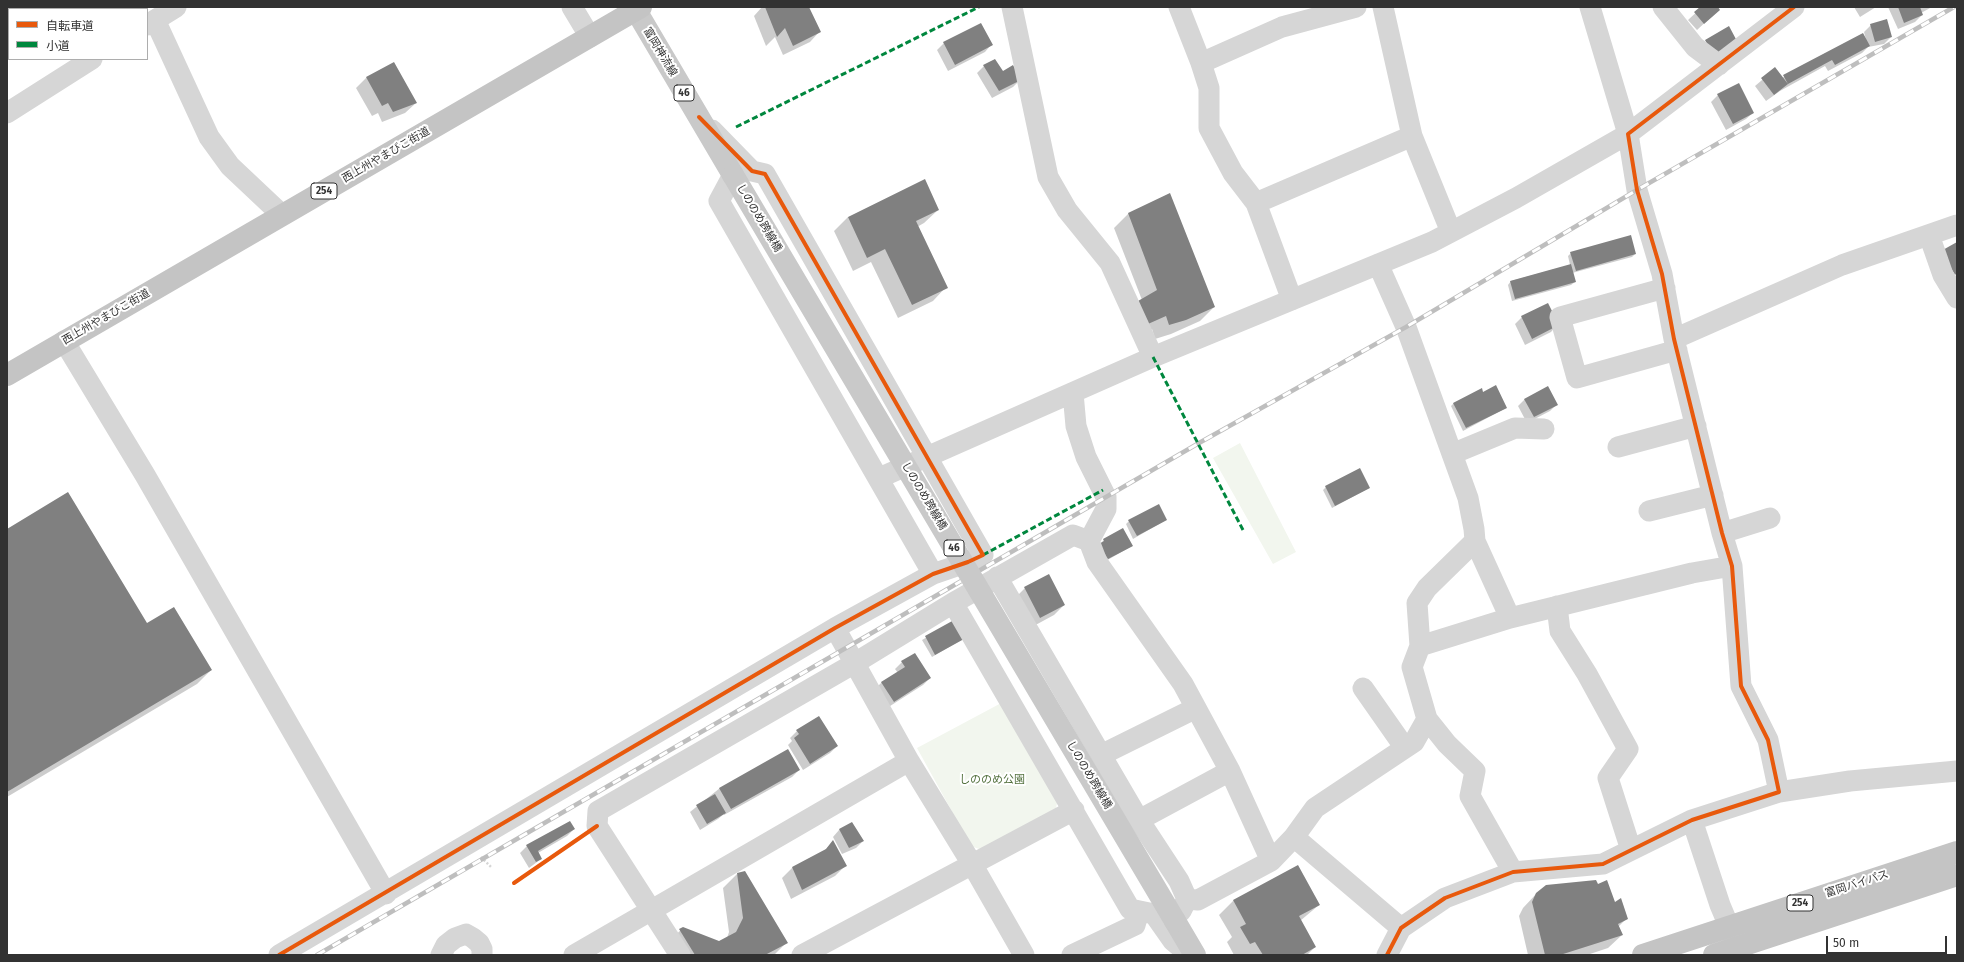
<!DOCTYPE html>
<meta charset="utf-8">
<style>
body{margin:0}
#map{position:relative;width:1964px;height:962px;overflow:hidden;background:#fff;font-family:"Fira Sans","Noto Sans JP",sans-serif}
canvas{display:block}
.frame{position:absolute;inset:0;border:8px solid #323232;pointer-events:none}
.legend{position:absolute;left:8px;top:8px;width:140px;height:52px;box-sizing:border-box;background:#fff;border:1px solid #adadad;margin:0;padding:5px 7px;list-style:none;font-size:12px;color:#323232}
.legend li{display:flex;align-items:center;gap:8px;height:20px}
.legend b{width:20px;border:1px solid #adadad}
.scale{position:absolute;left:1826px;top:936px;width:121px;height:18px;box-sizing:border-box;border:2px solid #323232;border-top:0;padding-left:5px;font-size:12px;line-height:14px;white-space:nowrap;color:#323232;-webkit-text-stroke:3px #fff;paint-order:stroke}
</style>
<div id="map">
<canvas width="1964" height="962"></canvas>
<div class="frame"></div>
<ul class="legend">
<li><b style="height:5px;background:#e8590c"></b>自転車道</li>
<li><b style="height:5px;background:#00873e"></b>小道</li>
</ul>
<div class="scale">50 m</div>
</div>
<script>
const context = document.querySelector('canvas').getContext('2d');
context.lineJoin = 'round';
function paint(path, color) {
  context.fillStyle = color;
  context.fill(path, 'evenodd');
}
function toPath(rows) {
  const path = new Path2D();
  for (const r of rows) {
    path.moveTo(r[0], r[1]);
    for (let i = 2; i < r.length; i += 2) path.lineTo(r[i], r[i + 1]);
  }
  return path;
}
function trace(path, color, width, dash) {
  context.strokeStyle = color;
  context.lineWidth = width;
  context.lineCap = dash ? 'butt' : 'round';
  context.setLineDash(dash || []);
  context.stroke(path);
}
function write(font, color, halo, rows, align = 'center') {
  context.font = font + ' "Fira Sans","Noto Sans JP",sans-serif';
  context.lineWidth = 4;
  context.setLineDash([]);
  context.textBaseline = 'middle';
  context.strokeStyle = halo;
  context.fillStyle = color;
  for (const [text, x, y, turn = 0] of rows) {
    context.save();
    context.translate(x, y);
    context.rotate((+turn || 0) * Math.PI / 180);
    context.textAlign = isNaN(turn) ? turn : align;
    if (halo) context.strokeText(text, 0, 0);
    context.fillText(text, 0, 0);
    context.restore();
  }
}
paint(toPath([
 [1240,443,1296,552,1273,564,1213,458],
 [1005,701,1059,794,1056,808,982,850,971,846,917,748]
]), '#f2f6ee');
paint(toPath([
 [762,7,808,7,820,31,810,42,783,55,775,37,766,46,754,16],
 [1702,7,1716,7,1712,16,1697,30,1688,20],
 [1854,7,1876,7,1860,17],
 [1888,7,1932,7,1921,13,1922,15,1915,22,1898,29],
 [1871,25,1891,37,1884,44,1868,47,1862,53,1828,71,1825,66,1780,91,1766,101,1755,86,1775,69,1782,78,1862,34,1866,40,1864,32],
 [944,43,991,45,985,52,948,71,937,50],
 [394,63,416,103,405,113,382,122,378,113,372,116,356,88,366,78],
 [984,66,1020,80,1013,87,992,98,977,73],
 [1718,95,1753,113,1746,119,1726,130,1711,102],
 [1169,194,1214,307,1200,321,1171,334,1155,339,1152,329,1134,337,1142,300,1114,228,1128,214],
 [938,210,924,223,917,227,946,287,933,301,898,318,871,262,853,271,834,231,848,217],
 [1571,253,1635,254,1632,257,1572,273,1575,282,1571,285,1512,301,1508,285,1511,281,1570,265,1568,256],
 [1522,317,1557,325,1551,332,1525,345,1515,324],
 [1483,393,1506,408,1463,431,1451,406,1454,403],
 [1525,399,1557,404,1550,411,1527,423,1518,406],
 [1326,487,1369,488,1332,508,1323,490],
 [1166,520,1133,539,1126,524,1129,521],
 [7,530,211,670,197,684,7,797],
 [1104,540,1132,546,1104,562,1101,543],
 [1025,588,1064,605,1054,615,1030,628,1014,599],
 [953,622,963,639,932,657,922,640],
 [902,662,930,678,923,685,887,708,875,689,882,682,898,673,895,669],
 [797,731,837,746,830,753,803,770,788,745,792,741,790,738],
 [799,770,792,777,724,815,724,814,718,819,700,830,690,812,720,788],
 [852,823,863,841,856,848,842,854,833,837,839,830],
 [574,829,567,836,538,853,541,859,529,868,520,853,527,846],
 [833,842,845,866,835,876,791,899,782,878,792,868,824,851],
 [1298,866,1319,905,1300,921,1315,947,1307,955,1234,955,1227,942,1232,937,1219,915,1233,901],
 [737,874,787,942,774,955,673,955,666,944,683,928,719,942,727,938,729,932,723,888],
 [1598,885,1627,918,1618,927,1622,935,1608,948,1587,955,1528,955,1519,916,1523,908,1537,893]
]), '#0003');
paint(toPath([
 [765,7,809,7,821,32,793,46,785,28,777,37],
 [1700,7,1718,7,1720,10,1704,24,1694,12],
 [1898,7,1920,7,1923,15,1904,23],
 [1887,19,1892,37,1875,42,1870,24],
 [981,23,993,45,955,65,943,42],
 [1729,26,1738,43,1714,57,1705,40],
 [1863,33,1870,46,1835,65,1832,60,1788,84,1783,75],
 [995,59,1003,71,1013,65,1021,80,999,91,983,65],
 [394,62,417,103,393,112,388,103,382,106,366,77],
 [1775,67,1788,84,1774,95,1761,78],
 [1739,83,1754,113,1733,124,1717,94],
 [925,179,939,210,916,221,948,288,912,305,885,249,867,258,848,217],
 [1170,193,1215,307,1186,320,1169,325,1166,316,1148,324,1138,301,1157,290,1128,213],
 [1631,235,1636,254,1576,271,1570,252],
 [1957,242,1957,273,1955,275,1941,251],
 [1571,264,1576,282,1515,299,1510,281],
 [1548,303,1559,325,1532,339,1521,316],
 [1496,385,1507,408,1466,428,1453,403,1482,388,1483,392],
 [1548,386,1558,405,1534,417,1524,399],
 [1360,468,1370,488,1335,506,1325,486],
 [68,492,147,623,174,607,212,670,7,792,7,529],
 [1159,504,1167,520,1137,536,1128,520],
 [1123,528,1133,546,1108,559,1099,544,1104,541,1103,539],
 [1049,574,1065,605,1040,618,1024,587],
 [954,620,964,639,935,655,925,636],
 [915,653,931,678,894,702,881,682,905,667,901,661],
 [819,716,838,746,810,764,794,738,799,734,796,730],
 [788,749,800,770,731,809,719,788],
 [715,794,726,813,707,824,696,805],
 [570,821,575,829,538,851,542,859,536,862,526,845],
 [852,822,864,841,849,848,839,829],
 [833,840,847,866,802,890,792,867,826,849],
 [1298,865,1320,905,1299,916,1316,947,1302,955,1263,955,1255,942,1250,944,1240,927,1246,924,1233,900],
 [745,871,788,943,765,955,695,955,679,929,683,927,719,941,736,932,743,918,737,873],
 [1596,880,1598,884,1607,880,1615,902,1621,898,1628,919,1618,924,1623,935,1560,955,1545,955,1532,902,1536,893,1546,885]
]), '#808080');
trace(toPath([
 [481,857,492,868]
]), '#d6d6d6', 2.5, [2, 2]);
trace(toPath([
 [90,7,91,9],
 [572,7,590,37],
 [1012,7,1048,177,1067,210,1110,263,1153,357],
 [1179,7,1201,63],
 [1383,7,1412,136,1451,232],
 [1663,7,1695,47,1719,65],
 [155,20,209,137,230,166,282,215],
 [147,25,176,7],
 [7,113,92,59],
 [733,175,719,201,933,574],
 [1256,203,1412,136],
 [1929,235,1943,275,1957,298],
 [1378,264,1406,327,1468,498,1474,529,1475,541,1427,588,1417,603,1420,646],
 [1665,288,1560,317,1577,378,1677,350],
 [1292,300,1256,203,1233,173,1209,128,1209,88,1201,63,1282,27,1356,7],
 [1674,339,1842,265,1957,225],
 [64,341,145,475,386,894],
 [1073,393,1076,426,1086,457,1106,497,1106,509,1089,541,1097,562,1183,684,1230,771,1271,861],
 [1618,447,1696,426],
 [1452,454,1515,428,1544,429],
 [879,478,1153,357,1432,242,1516,198,1628,134,1590,7],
 [1649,511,1713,495],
 [1722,533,1770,518],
 [1475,541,1510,618],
 [997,577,1139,820,1179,881,1187,899,1181,911],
 [953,603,1130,909,1154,914,1173,941,1190,955],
 [1557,606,1560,631,1587,674,1628,749,1608,778,1631,850],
 [835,628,909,761],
 [1363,688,1405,748],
 [1427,719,1447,744,1475,771,1470,796,1513,872],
 [1101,755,1196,708],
 [1779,792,1850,781,1957,771],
 [1139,820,1230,771],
 [1692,820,1720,905,1736,943],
 [1294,837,1401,928],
 [1187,899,1198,900,1271,861,1294,837,1315,808,1414,742,1427,719,1412,667,1420,646,1510,618,1692,573,1732,566],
 [279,955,835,628,933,574,968,562,983,555,765,174,752,171,712,130],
 [441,955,446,945,455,938,466,934,473,938,479,943,482,949,482,955],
 [574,955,909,761,972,864,1024,955],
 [680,955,597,826,598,811,855,663,953,603,1073,535,1089,541],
 [802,955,1074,810],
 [1072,955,1135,925,1139,911],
 [1387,955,1401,928,1445,898,1513,872,1603,864,1692,820,1779,792,1768,740,1741,686,1732,566,1722,533,1674,339,1662,274,1637,190,1628,134,1794,7]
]), '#d6d6d6', 21);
trace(toPath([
 [634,7,733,175],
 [1175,921,1195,955]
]), '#c9c9c9', 22);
trace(toPath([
 [7,375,641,7],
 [1643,955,1957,852],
 [1714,955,1957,875]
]), '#c4c4c4', 22);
const rail = toPath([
 [317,955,1199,443,1406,327,1637,190,1954,7]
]);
trace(rail, '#bebebe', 4.5);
trace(rail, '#fff', 3, [9]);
trace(toPath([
 [733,175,1175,921]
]), '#c9c9c9', 22);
trace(toPath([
 [736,127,979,7],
 [1153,357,1243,530],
 [983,555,1103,490]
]), '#00873e', 3, [6, 3]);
trace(toPath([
 [514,883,597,826],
 [279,955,835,628,933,574,968,562,983,555,765,174,752,171,699,117],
 [1387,955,1401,928,1445,898,1513,872,1603,864,1692,820,1779,792,1768,740,1741,686,1732,566,1722,533,1674,339,1662,274,1637,190,1628,134,1794,7]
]), '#e8590c', 4);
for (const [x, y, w] of [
 [684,93,20],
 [324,191,26],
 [954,548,20],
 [1800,903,26]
]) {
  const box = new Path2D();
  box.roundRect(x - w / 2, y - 8, w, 16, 3);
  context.fillStyle = '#fff';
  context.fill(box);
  trace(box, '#323232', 1);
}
write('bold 10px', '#323232', null, [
 ["46",684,93],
 ["254",324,191],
 ["46",954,548],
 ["254",1800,903]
]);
write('11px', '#323232', '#fff', [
 ["富岡神流線",660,52,59],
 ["西上州やまびこ街道",386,155,-30],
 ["しののめ跨線橋",759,218,59],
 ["西上州やまびこ街道",106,317,-30],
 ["しののめ跨線橋",924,496,59],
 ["しののめ跨線橋",1089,775,59],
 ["富岡バイパス",1857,884,-18]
]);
write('11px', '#52703d', '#fff', [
 ["しののめ公園",992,780]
]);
</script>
